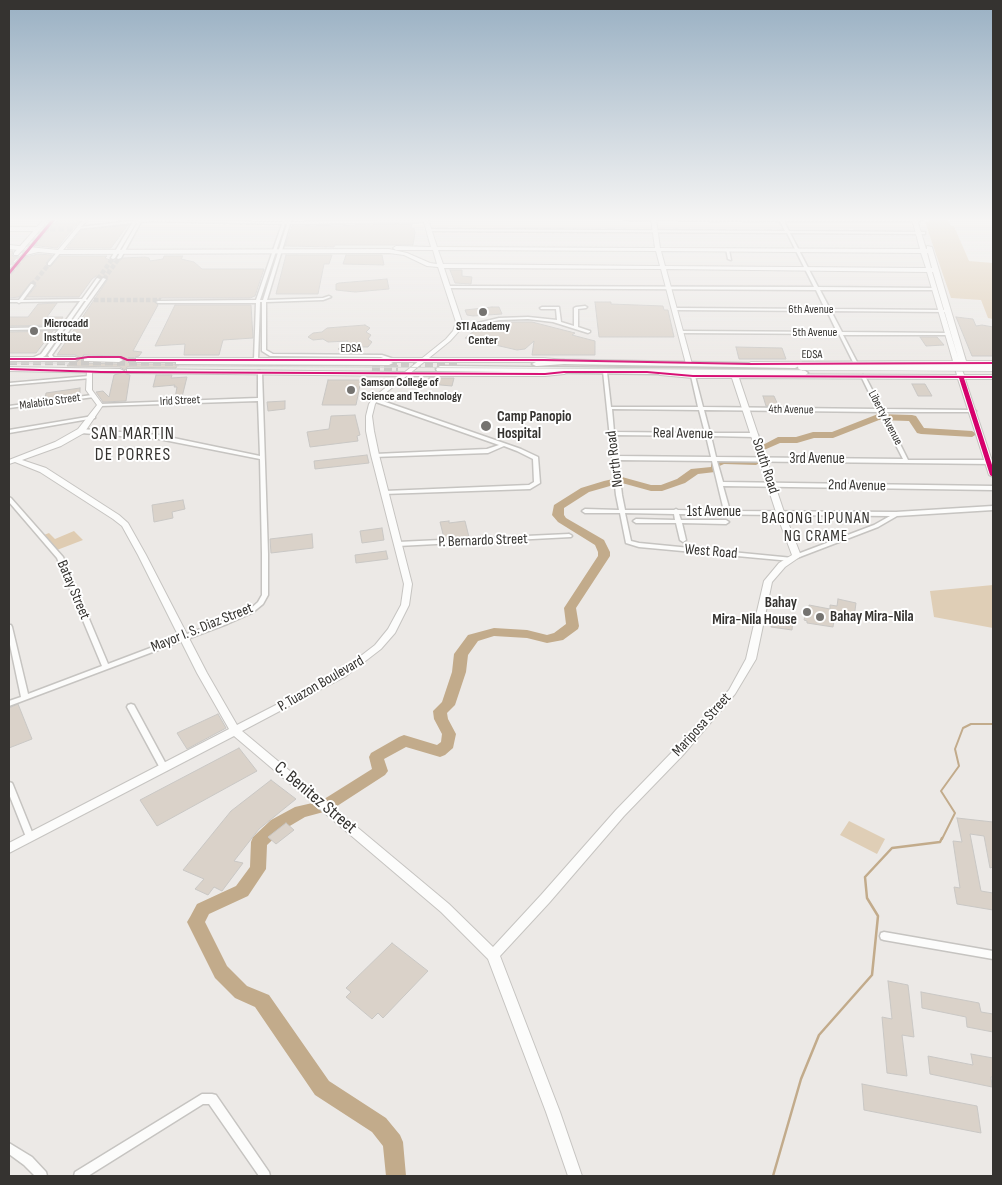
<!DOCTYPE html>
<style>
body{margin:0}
#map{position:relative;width:1002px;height:1185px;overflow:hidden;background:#ece9e6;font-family:"Sofia Sans Condensed",sans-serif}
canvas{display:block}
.frame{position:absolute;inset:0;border:10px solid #353330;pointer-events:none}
</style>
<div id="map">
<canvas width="1002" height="1185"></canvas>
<div class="frame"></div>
</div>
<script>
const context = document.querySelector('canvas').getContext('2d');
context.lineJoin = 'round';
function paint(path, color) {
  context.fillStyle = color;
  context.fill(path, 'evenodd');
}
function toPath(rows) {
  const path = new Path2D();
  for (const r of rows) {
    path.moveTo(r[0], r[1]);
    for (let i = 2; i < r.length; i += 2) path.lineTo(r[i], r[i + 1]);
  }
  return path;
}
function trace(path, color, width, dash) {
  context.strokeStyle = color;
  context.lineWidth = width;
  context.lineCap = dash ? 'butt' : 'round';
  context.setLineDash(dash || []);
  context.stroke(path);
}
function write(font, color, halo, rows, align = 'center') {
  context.font = font + ' "Sofia Sans Condensed",sans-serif';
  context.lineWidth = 4;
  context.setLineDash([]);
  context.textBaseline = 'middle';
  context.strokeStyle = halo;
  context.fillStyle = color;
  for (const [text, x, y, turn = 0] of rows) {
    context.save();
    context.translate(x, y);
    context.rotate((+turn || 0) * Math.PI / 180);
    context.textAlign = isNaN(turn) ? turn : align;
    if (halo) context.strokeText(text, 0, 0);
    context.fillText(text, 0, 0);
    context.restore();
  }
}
paint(toPath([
 [928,219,948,219,950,225,954,226,969,261,993,263,993,319,988,318,981,300,951,298,925,222,929,222],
 [993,585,993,628,934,617,930,591],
 [849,821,885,839,877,854,840,835]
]), '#dfceb6');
paint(toPath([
 [74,531,83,540,57,550,44,535,49,533,55,539]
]), '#dfccb2');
trace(toPath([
 [942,839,955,813,941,791,959,766,955,749,963,728,971,724,993,724]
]), '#c2ab8b', 2);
trace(toPath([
 [773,1176,801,1079,819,1035,872,975,878,916,867,898,865,877,892,848,940,842,942,838]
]), '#c2ab8b', 2.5);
paint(toPath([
 [878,414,912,415,916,416,924,428,972,431,977,434,972,437,921,434,917,433,909,421,879,420,833,438,814,438,797,443,780,443,764,450,759,447,778,437,796,437,813,432,832,432,878,414],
 [722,458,756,459,761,462,756,465,724,464,715,468,715,472,698,474,685,483,662,491,651,491,622,483,610,486,589,492,564,508,564,515,566,518,604,540,610,552,610,556,576,608,579,626,578,629,563,640,547,643,527,638,494,636,478,641,468,655,466,672,455,705,447,713,448,719,456,734,453,748,445,755,440,757,406,747,384,759,388,771,385,775,331,810,305,817,283,830,267,845,266,869,248,896,209,914,205,922,227,966,247,986,269,995,329,1081,386,1118,400,1135,403,1142,406,1176,386,1176,383,1146,372,1132,315,1095,255,1007,235,998,215,978,187,922,190,917,197,904,236,886,250,867,251,842,253,837,271,820,295,807,321,801,372,769,369,757,371,753,399,737,404,735,437,745,441,742,442,734,434,719,433,711,442,702,452,672,454,654,468,635,494,628,527,630,547,635,554,633,566,624,564,608,598,556,598,552,595,545,558,522,552,515,554,505,581,488,604,481,622,477,651,485,661,485,677,479,691,469,711,467,711,463,722,458]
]), '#c2ab8b');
const building = toPath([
 [59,219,81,219,57,248,29,245,40,233,48,231,49,228,46,226,48,224,55,223,59,219],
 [412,224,411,228,414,228,415,233,413,245,335,245,334,247,285,246,292,226,412,224],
 [128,225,111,248,67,248,81,230,128,225],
 [9,251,13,251,12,255,14,257,22,254,26,257,38,254,52,255,46,263,48,267,51,266,60,256,107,256,105,258,112,261,119,261,123,258,145,257,149,258,150,261,163,259,164,256,183,256,181,259,194,262,202,269,264,269,255,296,250,298,162,298,154,301,158,305,133,351,142,352,139,356,135,357,134,362,136,364,174,364,177,366,176,368,127,367,125,370,120,367,67,366,69,363,76,363,81,358,75,355,57,355,108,279,96,276,92,279,79,297,27,297,36,286,35,283,31,282,19,297,9,298,9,251],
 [84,355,119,356,125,361,119,364,84,363,82,357,84,355],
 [286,255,332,255,329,264,324,264,318,294,276,294,286,255],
 [346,255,382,255,384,265,343,264,346,255],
 [450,270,462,270,462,276,472,277,471,284,455,283,450,270],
 [387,279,389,289,355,292,336,290,336,284,339,283,387,279],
 [595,302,611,302,611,304,663,306,664,310,668,310,674,337,599,337,595,302],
 [57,303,47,317,63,317,58,325,9,326,9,317,28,317,38,304,57,303],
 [175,305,251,305,253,338,223,340,219,355,184,355,185,344,155,346,175,305],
 [492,307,499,307,502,314,473,316,467,315,465,310,492,307],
 [956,317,973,319,976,326,982,325,993,327,993,356,972,356,956,317],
 [497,322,532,322,575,333,572,335,595,341,595,355,532,355,534,341,525,349,517,350,465,338,478,328,488,331,497,322],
 [365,325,370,328,366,332,371,335,368,339,372,342,368,347,360,347,355,352,344,352,338,349,348,341,328,342,323,339,313,340,308,337,313,333,322,332,327,328,365,325],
 [53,331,36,353,9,353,9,332,53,331],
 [920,337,937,337,944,345,926,346,920,337],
 [736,347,782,348,786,359,739,359,736,347],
 [125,372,126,374,130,375,126,401,103,402,96,392,103,391,109,397,114,375,125,372],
 [156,375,172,375,171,378,187,377,182,397,175,398,177,387,174,387,175,385,153,387,156,375],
 [429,378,454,378,452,386,429,384,429,378],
 [328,380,361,380,356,405,322,405,328,380],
 [912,384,925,384,932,396,918,396,912,384],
 [80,388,80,395,45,399,46,393,80,388],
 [763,396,774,396,778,405,766,406,763,396],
 [285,401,285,409,268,411,267,402,285,401],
 [355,415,360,435,357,436,358,441,310,447,307,432,329,429,331,416,355,415],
 [367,455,369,463,315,469,314,461,367,455],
 [183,500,185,509,172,512,173,518,154,522,152,505,183,500],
 [449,521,449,523,465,521,469,537,444,538,440,522,449,521],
 [382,528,384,540,362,543,360,531,382,528],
 [312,534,313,548,271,553,270,539,312,534],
 [386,551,388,559,356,563,355,555,386,551],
 [838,599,856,603,854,618,835,614,833,627,807,623,807,621,804,620,807,608,809,608,809,605,830,609,830,605,837,606,838,599],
 [772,617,793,620,792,630,771,627,772,617],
 [18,704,32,739,9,748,9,708,18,704],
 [218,714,226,728,187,749,177,733,218,714],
 [239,748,257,771,157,826,140,800,239,748],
 [271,780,296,799,259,829,234,861,243,863,222,891,214,887,208,895,195,889,204,879,183,870,231,811,271,780],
 [957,818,993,822,993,867,990,868,984,836,970,834,981,891,993,893,993,910,957,904,954,887,960,888,953,841,962,842,957,818],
 [286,823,294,830,276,844,268,837,286,823],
 [392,943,428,971,383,1018,378,1013,372,1019,346,997,351,992,346,988,392,943],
 [888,981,908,985,914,1037,902,1035,907,1076,887,1073,882,1017,892,1019,888,981],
 [921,992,979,1003,981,1012,993,1014,993,1032,967,1027,966,1017,922,1008,921,992],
 [971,1054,993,1058,993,1077,991,1077,992,1087,930,1074,928,1056,973,1065,971,1054],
 [862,1084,977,1106,981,1133,864,1110,862,1084]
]);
paint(building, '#dad2c9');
trace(building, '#c9c7c4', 1);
trace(toPath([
 [98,279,113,258],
 [104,279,119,258],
 [32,285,49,264],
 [94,300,161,300]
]), '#c7c5c2', 4.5, [4.5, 2]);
trace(toPath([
 [50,229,75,229]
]), '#c7c5c2', 5.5, [5.5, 3]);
trace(toPath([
 [9,273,50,224],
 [119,360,139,360]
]), '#c7c5c2', 6, [6, 3]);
trace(toPath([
 [9,361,179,362],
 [389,363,460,364],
 [372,368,398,369]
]), '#c7c5c2', 8, [8, 4]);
const street = toPath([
 [84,219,88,219,81,227,138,220,139,219,260,222,282,222,283,219,287,219,286,222,287,222,288,219,292,219,291,222,425,220,427,221,425,222,290,224,267,300,323,298,329,296,331,297,323,300,266,302,266,350,273,354,382,355,394,359,394,361,390,361,381,357,270,356,262,351,262,302,260,302,258,360,256,361,254,360,256,303,158,303,156,302,158,301,256,300,282,224,150,221,141,222,121,258,118,259,117,258,137,223,136,223,115,258,113,259,111,258,132,223,77,229,77,227,84,219],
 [285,224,287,224,263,300,260,300,285,224],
 [624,219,921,219,922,220,920,221,784,221,789,231,925,232,925,234,924,234,790,233,818,287,934,288,936,289,934,290,820,290,830,309,947,310,949,311,947,312,831,311,842,332,948,333,950,334,948,335,843,335,857,362,855,363,853,362,839,334,681,333,679,332,681,331,837,332,827,311,675,310,673,309,675,308,825,309,816,290,448,288,446,287,448,286,814,287,787,233,429,231,427,230,429,229,785,231,780,221,626,220,624,219],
 [726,249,729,250,731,260,728,259,726,249],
 [58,251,61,252,50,265,48,265,48,263,58,251],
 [97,278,100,279,86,299,87,300,103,278,106,279,52,355,55,359,55,360,51,360,48,355,66,329,64,329,45,356,36,360,32,360,32,358,41,354,59,329,9,330,9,328,61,327,80,301,21,302,19,303,17,302,9,302,9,300,19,300,31,284,32,284,34,285,23,300,82,299,97,278],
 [84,301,86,301,67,328,66,327,84,301],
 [585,306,587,307,586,308,578,309,578,327,590,331,590,332,588,333,553,322,528,319,499,320,458,329,456,328,499,318,528,317,557,320,556,309,541,309,540,308,542,307,559,307,561,322,574,326,574,308,576,307,585,306],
 [258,371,260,371,262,372,268,554,268,595,263,604,252,613,227,624,9,706,9,701,21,697,9,640,9,625,11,625,12,627,28,694,102,666,57,558,9,502,9,497,11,498,63,557,108,664,248,611,258,602,262,595,262,554,260,459,159,439,81,433,78,431,81,429,159,435,260,456,258,401,100,406,98,405,100,404,258,398,258,371],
 [603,371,605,371,607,372,611,407,698,407,691,376,693,375,695,376,703,407,877,409,861,376,863,375,865,376,882,409,974,410,976,411,974,412,884,412,908,460,993,460,993,464,717,461,723,482,993,486,993,490,723,486,730,511,896,512,993,506,993,510,897,516,878,527,797,558,795,557,794,556,795,555,874,525,890,516,679,514,681,520,726,520,729,522,726,524,682,523,686,540,683,542,680,540,676,523,636,523,633,521,636,519,675,520,674,514,625,513,631,541,639,543,793,558,794,559,793,560,791,561,639,547,626,543,620,513,585,513,582,511,585,509,619,510,616,495,603,371],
 [612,409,699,410,705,433,614,432,612,409],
 [704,410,879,412,903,459,716,457,711,436,755,437,758,435,755,433,710,433,704,410],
 [615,435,706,436,711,457,617,456,615,435],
 [618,460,712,461,724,511,678,510,676,509,674,510,625,510,622,495,618,460],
 [89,376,91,376,91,378,9,385,9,383,89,376],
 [92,395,94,395,94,397,9,408,9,406,92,395],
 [373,399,377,399,521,449,538,457,540,483,530,489,383,494,382,493,383,492,385,491,529,485,534,482,533,459,517,451,504,446,488,453,373,457,373,455,375,454,487,449,499,445,373,401,373,399],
 [93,416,95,417,95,418,9,433,9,430,93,416],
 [569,534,571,535,572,536,571,537,398,546,395,544,398,542,569,534],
 [131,704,134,705,167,766,168,768,167,770,164,771,161,770,127,707,128,705,131,704],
 [9,782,12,783,13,785,34,837,33,839,30,840,27,839,26,837,9,794,9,782],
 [884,932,993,951,993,959,884,940,881,939,880,936,881,933,884,932],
 [202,1094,212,1094,216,1095,269,1172,270,1176,259,1176,209,1104,203,1104,88,1176,74,1176,75,1172,202,1094],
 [9,1143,32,1157,46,1172,47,1176,35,1176,24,1165,9,1154,9,1143]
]);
const secondary = toPath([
 [423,219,428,219,437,247,655,248,651,219,656,219,660,248,920,249,912,219,917,219,926,249,927,249,927,246,932,247,966,361,993,361,993,365,967,365,967,367,964,369,961,367,964,375,993,375,993,379,965,379,993,464,993,477,989,475,958,379,739,378,784,512,801,556,785,567,772,582,756,659,735,694,683,755,624,816,549,903,500,956,560,1112,582,1176,568,1176,546,1112,488,959,441,912,234,736,9,853,9,843,229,729,197,673,138,555,122,526,113,519,40,472,15,462,9,464,9,460,55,442,78,429,97,405,86,390,87,371,88,370,92,370,92,390,103,405,84,433,61,446,22,460,46,468,119,515,128,523,146,555,207,673,237,725,340,672,375,645,388,629,401,605,404,584,371,455,366,431,366,416,369,404,374,397,446,339,453,331,456,322,438,267,427,266,404,255,389,253,59,254,9,249,9,245,58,250,78,226,81,228,63,250,389,249,407,253,430,263,437,264,433,250,396,250,393,248,396,246,431,247,423,219],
 [438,250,656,251,660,266,443,264,438,250],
 [661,251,921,253,926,268,665,266,661,251],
 [927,253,928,253,932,268,931,268,927,253],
 [444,268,661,269,686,364,689,366,692,364,666,269,927,272,953,361,751,362,748,364,751,366,954,365,957,375,693,374,658,372,657,373,660,375,693,378,732,378,776,512,792,555,779,563,764,581,746,659,729,690,675,749,616,810,541,895,493,947,449,904,242,731,346,676,381,649,395,633,409,605,412,584,379,455,374,431,372,416,375,404,378,399,450,341,459,331,462,322,444,268],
 [932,272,933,272,959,361,932,272],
 [9,227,44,227,47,229,44,231,9,231,9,227]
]);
const primary = toPath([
 [44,219,50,219,18,255,14,255,14,253,44,219],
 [36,249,38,250,38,252,26,255,23,253,36,249],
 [9,357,75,357,79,359,75,361,9,361,9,357],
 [84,357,119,358,123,360,119,362,87,361,84,361,84,357],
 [136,358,544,358,564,360,568,362,564,364,544,362,136,362,136,358],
 [9,367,120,369,124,371,120,373,9,371,9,367],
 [127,369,407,372,545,372,564,370,568,372,564,374,545,376,407,376,130,373,127,373,127,369]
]);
const highway = toPath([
 [176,360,389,361,393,363,389,365,179,364,176,364,176,360],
 [564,360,795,364,799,366,795,368,564,364,536,366,532,364,536,362,564,360],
 [440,366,804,370,808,373,804,376,437,371,436,369,440,366]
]);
trace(street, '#c6c4c1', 3);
trace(secondary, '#c6c4c1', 2);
trace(primary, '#c6c4c1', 2);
trace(highway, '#c6c4c1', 3);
paint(street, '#fcfcfb');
paint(secondary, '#fcfcfb');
paint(primary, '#fcfcfb');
paint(highway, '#fcfcfb');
trace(toPath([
 [9,363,69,363],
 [177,366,993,371]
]), '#d6d5d3', 1);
const rail = toPath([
 [9,268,51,219]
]);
trace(rail, '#d6d5d3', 2.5);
trace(rail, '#fff', 1, [4]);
const highwayBridge = toPath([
 [802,366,993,367]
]);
trace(highwayBridge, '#c6c4c1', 9, []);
trace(highwayBridge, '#fcfcfb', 8);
paint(toPath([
 [52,219,56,219,10,274,9,274,9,271,52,219],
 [88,356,121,356,128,359,544,359,751,363,993,362,993,364,751,365,544,361,127,361,120,358,88,358,75,360,9,360,9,358,75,358,88,356],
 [9,368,101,371,545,373,564,371,647,371,693,375,993,376,993,378,964,378,993,468,993,477,990,475,959,378,693,377,647,373,564,373,545,375,101,373,9,370,9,368]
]), '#d6006c');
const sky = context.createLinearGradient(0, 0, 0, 385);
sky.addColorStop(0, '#99b0c3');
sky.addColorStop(0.57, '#f6f5f4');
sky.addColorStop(1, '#f6f5f400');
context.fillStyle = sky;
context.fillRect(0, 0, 1002, 385);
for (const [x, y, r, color] of [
 [483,312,5,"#757370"],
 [34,331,5,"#757370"],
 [351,390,5,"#757370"],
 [486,426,6,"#757370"],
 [807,612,5,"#757370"],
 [820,617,5,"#757370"]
]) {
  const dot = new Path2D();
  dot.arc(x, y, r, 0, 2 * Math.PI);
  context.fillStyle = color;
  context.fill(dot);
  trace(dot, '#fff', 2);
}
write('12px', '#353330', '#fff', [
 ["6th Avenue",811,310],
 ["5th Avenue",815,333],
 ["EDSA",351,349],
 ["EDSA",812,355,1],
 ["Irid Street",180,401,-3],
 ["Malabito Street",50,402,-8],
 ["4th Avenue",791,410,1],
 ["Liberty Avenue",885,418,62]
]);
write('bold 12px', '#353330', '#fff', [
 ["Microcadd",44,324],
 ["Institute",44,338],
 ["STI Academy",483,327,"center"],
 ["Center",483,341,"center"],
 ["Samson College of",361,383],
 ["Science and Technology",361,397]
], 'left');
write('bold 15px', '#353330', '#fff', [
 ["Camp Panopio",497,417],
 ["Hospital",497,434],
 ["Bahay",797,603,"right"],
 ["Mira-Nila House",797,620,"right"],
 ["Bahay Mira-Nila",830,617]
], 'left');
write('15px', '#353330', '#fff', [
 ["Real Avenue",683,434,1],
 ["North Road",615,459,-97],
 ["3rd Avenue",817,459],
 ["South Road",765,466,72],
 ["2nd Avenue",857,486,1],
 ["1st Avenue",714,512],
 ["P. Bernardo Street",483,541,-2],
 ["West Road",711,552,5],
 ["Batay Street",73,590,67],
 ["Mayor I. S. Diaz Street",202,628,-22],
 ["P. Tuazon Boulevard",321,684,-30],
 ["Mariposa Street",702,725,-48]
]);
context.letterSpacing = '1px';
write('16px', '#353330', '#fff', [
 ["BAGONG LIPUNAN",816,519],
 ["NG CRAME",816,537]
]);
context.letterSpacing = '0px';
context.letterSpacing = '1px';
write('18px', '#353330', '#fff', [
 ["SAN MARTIN",133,434],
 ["DE PORRES",133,455]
]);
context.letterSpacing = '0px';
write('18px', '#353330', '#fff', [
 ["C. Benitez Street",315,798,40]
]);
</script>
